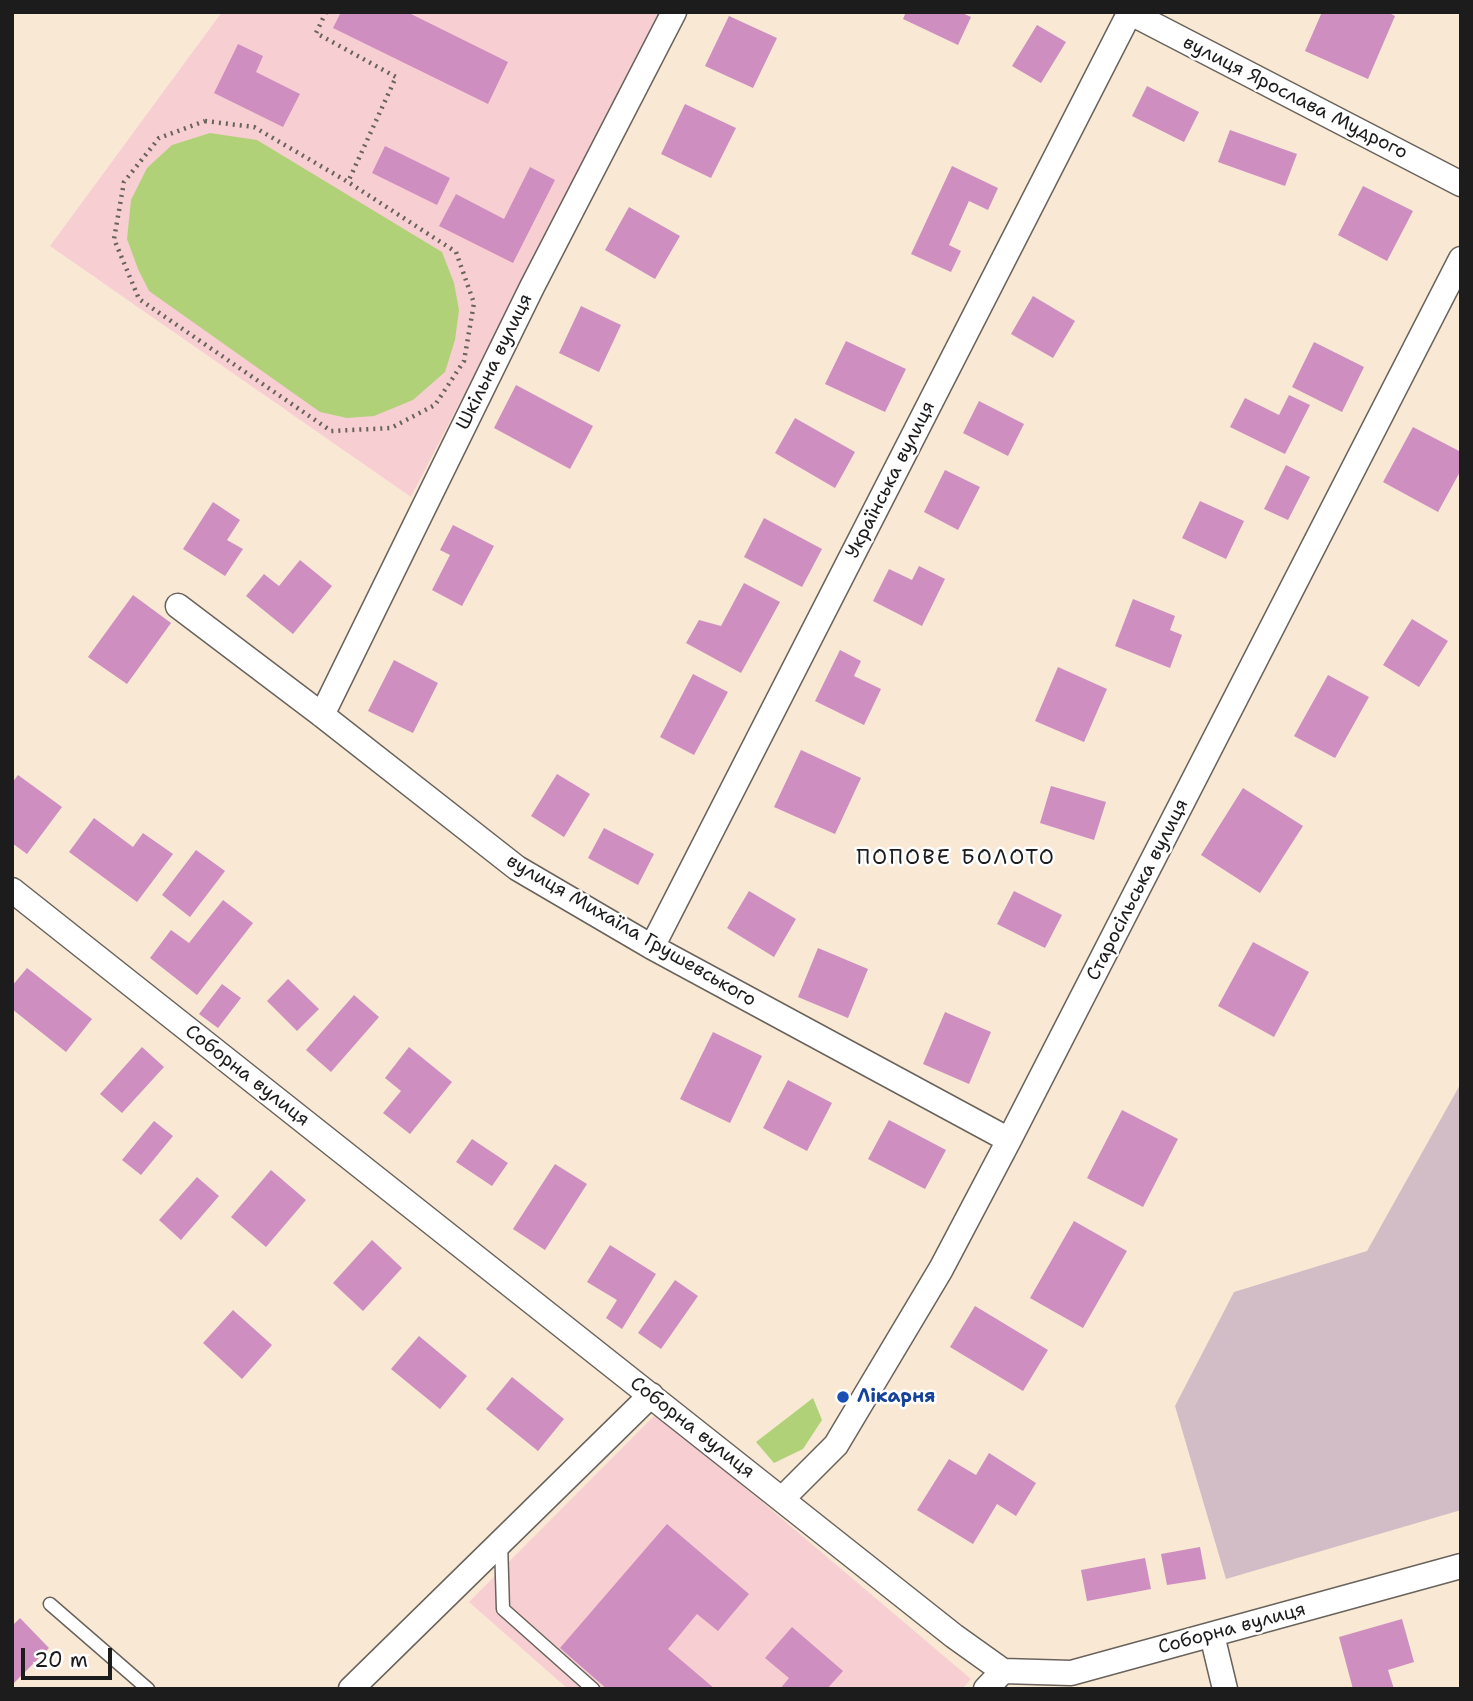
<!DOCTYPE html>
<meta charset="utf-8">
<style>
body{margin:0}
#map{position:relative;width:1473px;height:1701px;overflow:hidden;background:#f8e8d4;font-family:"Shantell Sans",sans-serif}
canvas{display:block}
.frame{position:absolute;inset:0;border:14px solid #1c1c1c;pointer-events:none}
.scale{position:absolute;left:21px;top:1648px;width:91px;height:32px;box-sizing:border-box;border:4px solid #1c1c1c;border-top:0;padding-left:9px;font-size:21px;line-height:24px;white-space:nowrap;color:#1c1c1c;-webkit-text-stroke:5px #fff;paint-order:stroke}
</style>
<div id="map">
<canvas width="1473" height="1701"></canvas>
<div class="frame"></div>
<div class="scale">20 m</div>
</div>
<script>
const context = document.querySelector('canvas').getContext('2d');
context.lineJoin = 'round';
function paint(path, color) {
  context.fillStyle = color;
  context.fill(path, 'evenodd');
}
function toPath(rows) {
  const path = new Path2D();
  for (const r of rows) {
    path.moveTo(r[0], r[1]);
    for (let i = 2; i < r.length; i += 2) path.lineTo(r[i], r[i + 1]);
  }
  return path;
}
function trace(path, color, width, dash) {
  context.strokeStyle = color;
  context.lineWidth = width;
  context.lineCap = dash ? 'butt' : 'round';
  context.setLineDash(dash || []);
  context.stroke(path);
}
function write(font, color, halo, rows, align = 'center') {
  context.font = font + ' "Shantell Sans",sans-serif';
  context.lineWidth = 5;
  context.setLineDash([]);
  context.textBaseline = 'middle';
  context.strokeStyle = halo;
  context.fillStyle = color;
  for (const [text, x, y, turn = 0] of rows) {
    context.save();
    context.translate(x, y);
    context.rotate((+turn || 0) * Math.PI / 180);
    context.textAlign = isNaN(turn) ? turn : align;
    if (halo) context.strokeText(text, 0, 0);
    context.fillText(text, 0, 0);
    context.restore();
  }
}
paint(toPath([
 [222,12,662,12,411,497,50,246],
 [657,1413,971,1679,962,1689,568,1689,469,1602]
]), '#f7cfd2');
paint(toPath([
 [1461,1083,1461,1510,1226,1579,1175,1406,1234,1292,1367,1251]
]), '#d2bdc6');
paint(toPath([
 [210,133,257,140,442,252,454,283,459,310,455,340,445,372,413,400,374,416,347,418,320,412,149,291,138,269,127,239,131,200,147,168,172,145],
 [813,1398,822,1420,803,1449,774,1463,756,1442]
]), '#b1d178');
paint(toPath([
 [341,12,407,12,508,62,488,104,333,28],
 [906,12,960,12,971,17,958,45,903,19],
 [1322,12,1387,12,1395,16,1368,79,1305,51],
 [729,16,777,38,753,88,705,66],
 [1037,25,1066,42,1041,83,1012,66],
 [238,44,263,56,256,72,300,94,283,127,214,93],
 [1147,86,1199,112,1184,142,1132,116],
 [685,104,736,128,711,178,661,154],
 [1230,130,1297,154,1285,186,1218,162],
 [385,146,450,178,437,205,372,173],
 [952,166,998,188,988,210,969,201,949,245,961,251,951,272,911,254],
 [530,167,555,180,513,263,439,226,456,194,504,219],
 [1363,186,1413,211,1387,261,1338,235],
 [629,207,680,236,655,279,605,250],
 [1033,296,1075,321,1053,358,1011,334],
 [581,306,621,325,599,372,559,353],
 [846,341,906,369,885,412,825,384],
 [1314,342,1364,367,1342,412,1292,387],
 [516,385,593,426,570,469,494,428],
 [1289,395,1310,405,1285,454,1230,427,1245,398,1279,415],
 [979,401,1024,424,1008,456,963,433],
 [795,418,855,452,835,488,775,453],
 [1413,427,1461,452,1461,470,1438,512,1383,482],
 [1286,465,1310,477,1288,520,1264,509],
 [945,470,980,487,958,530,924,512],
 [1200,501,1244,521,1226,559,1182,538],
 [213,502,240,520,227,540,243,549,225,576,183,549],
 [764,518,822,549,802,587,744,557],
 [453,525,494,546,462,606,432,590,450,555,440,550],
 [300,560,332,586,293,634,246,596,264,574,279,586],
 [919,566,945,579,922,626,873,601,889,569,912,580],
 [744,583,780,602,741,673,686,643,699,620,721,626],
 [133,595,171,623,127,684,88,657],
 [1133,599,1175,616,1170,630,1182,635,1170,668,1115,646],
 [1412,619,1448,641,1419,687,1383,665],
 [840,650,861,661,854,676,881,689,864,725,815,701],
 [394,660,438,683,413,733,368,711],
 [1058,667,1107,689,1084,742,1035,721],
 [693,674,728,692,694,755,660,737],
 [1328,675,1369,697,1335,758,1294,736],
 [801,750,861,778,835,834,774,807],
 [557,774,590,794,564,837,531,816],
 [18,775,62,807,27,854,12,843,12,783],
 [1051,786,1106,802,1094,840,1040,823],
 [1243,788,1303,826,1260,893,1201,855],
 [94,818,133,847,143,833,173,854,137,902,69,852],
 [604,828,654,854,638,885,588,858],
 [196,850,225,871,190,917,162,895],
 [749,891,796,919,774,957,727,928],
 [1014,891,1062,915,1045,948,997,924],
 [223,900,253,923,197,995,150,958,171,930,189,943],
 [1253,942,1309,972,1274,1037,1218,1006],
 [818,948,868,969,848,1018,798,997],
 [27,968,92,1019,66,1052,12,1009,12,986],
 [288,979,319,1009,297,1031,267,1001],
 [222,984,241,998,218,1028,199,1014],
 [354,995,379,1017,331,1072,306,1050],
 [945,1012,991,1032,969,1084,923,1064],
 [713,1032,762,1056,730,1123,680,1099],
 [142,1047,164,1067,122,1113,100,1094],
 [409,1047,452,1082,410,1134,383,1113,401,1091,385,1078],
 [788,1080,832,1103,807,1151,763,1128],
 [1122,1110,1178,1139,1143,1207,1087,1178],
 [889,1120,946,1150,925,1189,868,1159],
 [154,1121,173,1136,141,1175,122,1160],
 [472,1139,508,1163,492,1186,456,1162],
 [555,1164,587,1184,545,1250,513,1229],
 [271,1170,306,1200,266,1247,231,1217],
 [197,1177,219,1196,181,1240,159,1220],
 [1074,1221,1127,1251,1083,1328,1030,1298],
 [372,1240,402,1268,363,1311,333,1283],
 [610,1245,656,1274,622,1329,606,1318,617,1300,587,1282],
 [675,1280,698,1296,661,1349,638,1333],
 [975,1306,1048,1350,1023,1391,950,1347],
 [233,1310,272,1345,242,1379,203,1343],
 [419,1336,467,1376,440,1409,391,1369],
 [512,1377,564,1419,538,1451,486,1409],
 [989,1453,1036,1483,1016,1516,997,1504,973,1544,917,1510,949,1459,976,1475],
 [667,1524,749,1594,718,1631,697,1614,668,1649,715,1689,607,1689,560,1648],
 [1200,1547,1206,1579,1167,1585,1161,1554],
 [1145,1558,1151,1589,1087,1601,1081,1570],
 [20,1618,49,1648,12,1685,12,1626],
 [1402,1619,1414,1662,1388,1670,1394,1689,1353,1689,1339,1637],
 [792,1627,843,1671,827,1689,780,1689,789,1678,765,1658]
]), '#ce8ec0');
const service = toPath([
 [501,1543,503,1609,593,1689],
 [50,1604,148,1689]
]);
const minor = toPath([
 [1129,12,1461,184],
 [178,606,322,715,517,868,652,947,1009,1140],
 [322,715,532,287,674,12],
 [12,890,954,1636,1003,1671,1071,1673,1461,1566],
 [652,947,1130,12],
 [782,1499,836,1445,941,1269,1009,1140,1461,259],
 [1212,1635,1225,1689],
 [351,1689,651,1395],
 [986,1689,1003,1671]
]);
trace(service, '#69635c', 15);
trace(minor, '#69635c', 27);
trace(toPath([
 [326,12,316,33,396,77,348,182],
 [205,121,254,127,348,182,456,252,474,303,464,361,435,405,391,428,331,431,139,299,114,239,124,182,159,138,205,121]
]), '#69635c', 4.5, [2, 5]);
trace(service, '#fff', 12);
trace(minor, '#fff', 24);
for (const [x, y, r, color] of [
 [843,1397,7,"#1a4fb4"]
]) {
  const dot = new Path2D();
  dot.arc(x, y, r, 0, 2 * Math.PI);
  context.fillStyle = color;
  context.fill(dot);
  trace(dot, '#fff', 2.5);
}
write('19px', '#1c1c1c', '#fff', [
 ["вулиця Ярослава Мудрого",1295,98,27],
 ["Шкільна вулиця",495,362,-64],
 ["Українська вулиця",891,480,-63],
 ["Старосільська вулиця",1138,890,-63],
 ["вулиця Михаїла Грушевського",631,931,30],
 ["Соборна вулиця",247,1076,38],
 ["Соборна вулиця",692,1428,38],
 ["Соборна вулиця",1232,1629,-15]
]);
write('bold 19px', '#164399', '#fff', [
 ["Лікарня",857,1397]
], 'left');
context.letterSpacing = '2px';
write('21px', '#1c1c1c', '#fff', [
 ["ПОПОВЕ БОЛОТО",956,859]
]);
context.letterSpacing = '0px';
</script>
